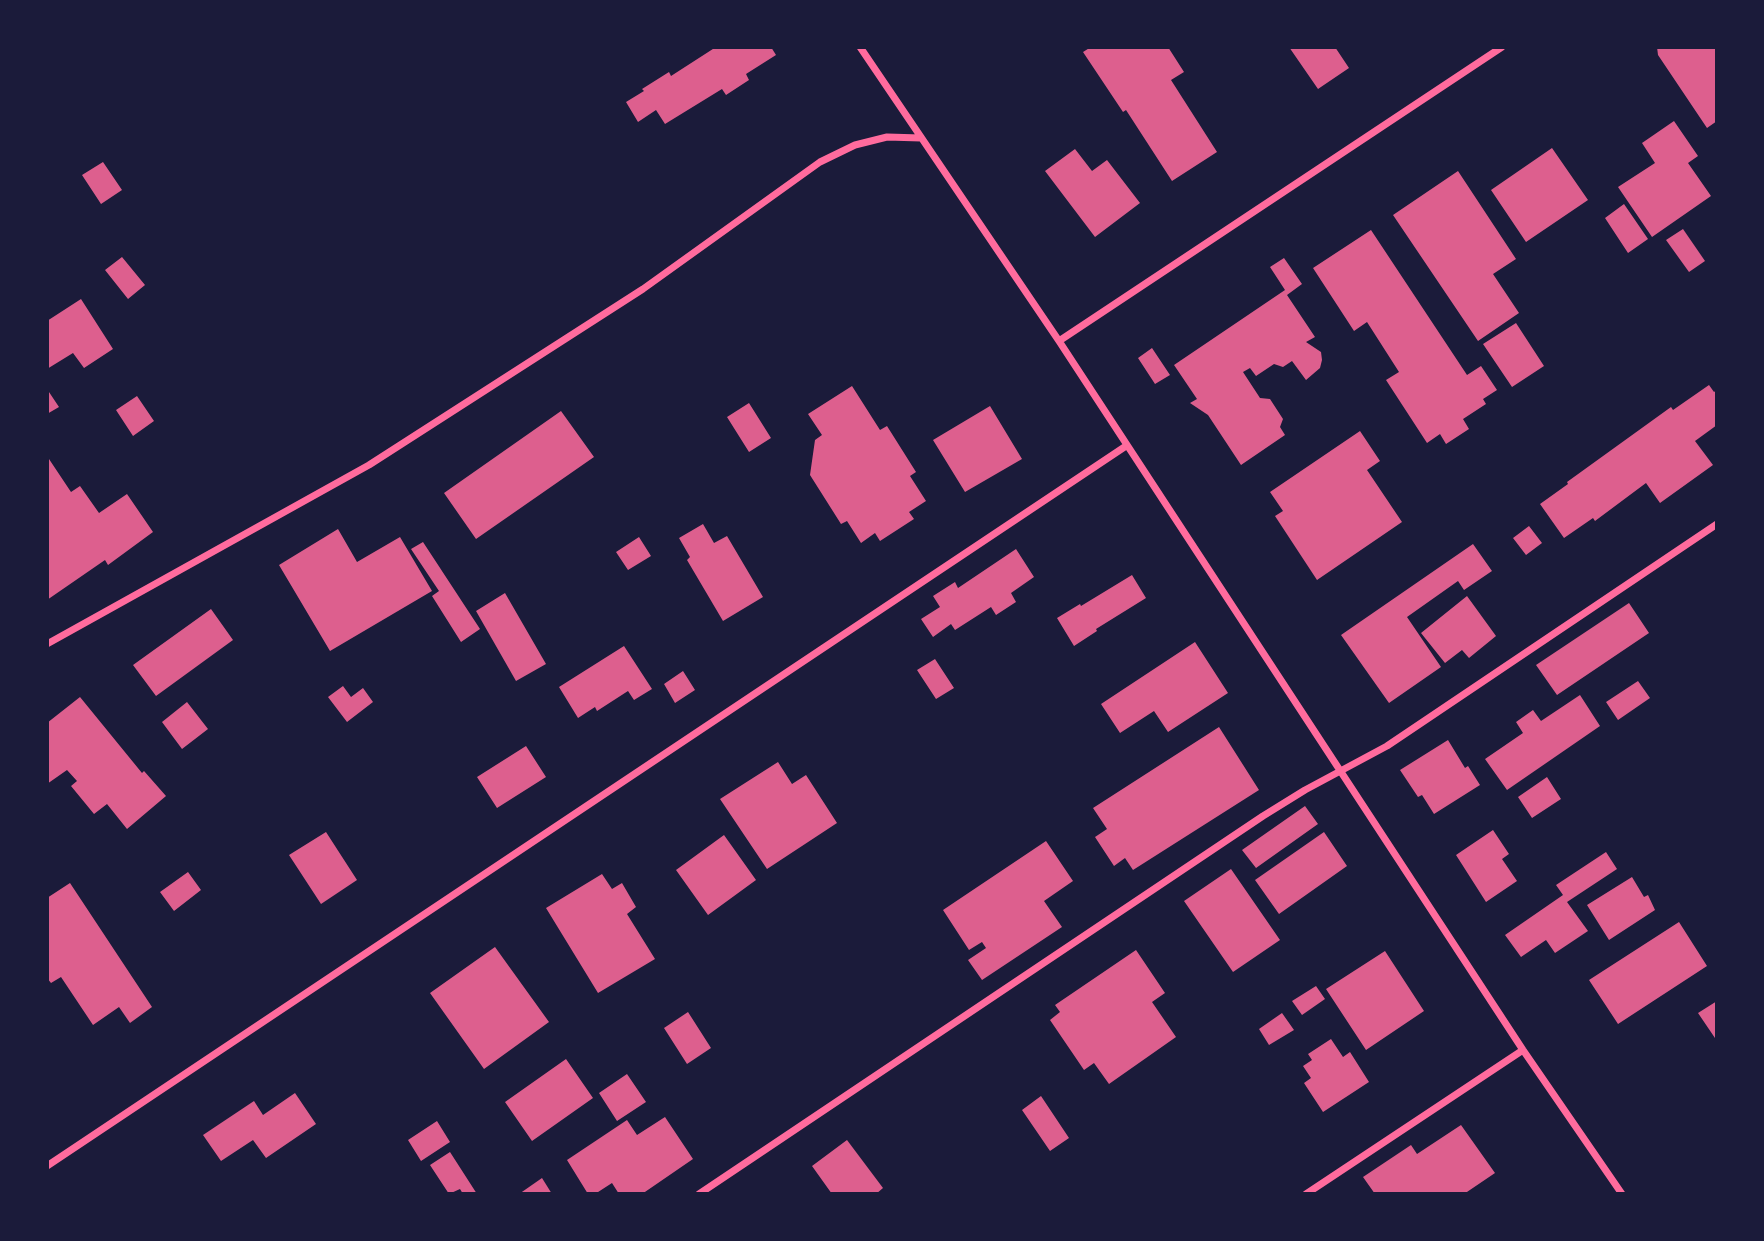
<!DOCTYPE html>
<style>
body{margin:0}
#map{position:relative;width:1764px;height:1241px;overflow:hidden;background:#1b1b3a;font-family:"DejaVu Sans",sans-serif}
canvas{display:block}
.frame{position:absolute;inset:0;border:49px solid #1b1b3a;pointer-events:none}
</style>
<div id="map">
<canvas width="1764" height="1241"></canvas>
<div class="frame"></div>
</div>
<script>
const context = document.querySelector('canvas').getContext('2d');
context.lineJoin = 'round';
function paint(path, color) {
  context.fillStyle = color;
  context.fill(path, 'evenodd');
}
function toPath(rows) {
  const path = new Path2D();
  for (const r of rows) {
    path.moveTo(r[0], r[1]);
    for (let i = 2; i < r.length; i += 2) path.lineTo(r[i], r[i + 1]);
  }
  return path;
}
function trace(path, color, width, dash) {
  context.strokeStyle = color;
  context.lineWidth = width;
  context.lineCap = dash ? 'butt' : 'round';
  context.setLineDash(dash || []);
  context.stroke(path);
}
paint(toPath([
 [716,47,771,47,776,55,746,74,749,80,726,95,722,89,665,124,656,110,638,122,626,102,644,91,642,89,669,72,671,76],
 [1091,47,1168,47,1184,72,1171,80,1217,152,1172,181,1126,110,1123,112,1083,52],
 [1289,47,1335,47,1349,68,1318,89],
 [1657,47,1717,47,1717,121,1707,128,1658,55],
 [1674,121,1698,156,1688,163,1711,196,1652,237,1618,187,1655,163,1642,143],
 [1552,148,1588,200,1526,242,1491,190],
 [1075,149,1092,171,1107,160,1140,203,1095,237,1045,171],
 [103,162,122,190,101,204,82,175],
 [1458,171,1516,259,1493,274,1519,313,1478,341,1393,215],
 [1624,204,1648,239,1628,253,1605,218],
 [1683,229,1705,261,1689,272,1666,240],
 [1371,230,1467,375,1481,366,1497,390,1483,399,1486,404,1463,419,1469,429,1446,444,1440,434,1427,443,1386,380,1399,372,1367,322,1354,331,1313,268],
 [122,257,145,285,128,299,105,270],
 [1284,258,1302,284,1287,295,1315,337,1306,342,1321,352,1322,360,1320,368,1306,380,1292,361,1283,367,1274,364,1256,376,1250,368,1243,372,1260,398,1270,399,1283,419,1280,427,1285,435,1241,465,1208,415,1190,403,1197,399,1174,365,1285,290,1270,267],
 [81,299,113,349,84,368,73,353,47,369,47,321],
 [1516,323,1544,366,1512,387,1483,344],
 [1152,348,1170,375,1155,384,1138,358],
 [1709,385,1714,392,1717,390,1717,425,1695,441,1713,465,1660,503,1646,483,1595,521,1593,518,1564,538,1540,504,1568,484,1567,482,1671,407,1673,410],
 [852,386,880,430,887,426,916,472,910,476,926,501,909,512,914,519,880,541,875,533,861,543,847,521,841,524,810,475,815,440,822,435,808,414],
 [47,389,59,407,47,414],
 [137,396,154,421,133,436,116,410],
 [749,403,771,438,749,452,727,417],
 [990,406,1022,459,965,492,933,440],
 [561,411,594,457,476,539,444,493],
 [1360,431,1380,461,1367,470,1402,522,1317,580,1275,516,1283,511,1270,492],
 [49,459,71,492,80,486,99,513,127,494,153,532,108,565,105,560,47,600],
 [703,524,714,543,727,536,763,597,723,621,687,560,690,557,679,538],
 [1529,526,1542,543,1526,555,1513,538],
 [338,529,357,562,400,537,432,591,330,651,279,565],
 [639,537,651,556,628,570,616,552],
 [423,542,480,629,461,642,432,596,439,591,411,549],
 [1473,544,1492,571,1464,590,1458,581,1407,617,1441,667,1389,703,1341,635],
 [1016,549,1034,577,1011,593,1016,602,996,615,991,607,955,630,951,624,933,637,921,619,940,607,933,596,955,582,958,588],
 [1132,575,1146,598,1096,629,1097,631,1074,646,1057,618,1080,604,1081,606],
 [505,593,546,664,516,681,476,611],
 [1467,596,1496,636,1469,658,1462,650,1445,663,1421,633],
 [1629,603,1649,633,1557,695,1536,665],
 [211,609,233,640,156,696,133,665],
 [1195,642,1228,693,1168,732,1154,711,1120,733,1101,704],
 [624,646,652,689,634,700,628,691,597,711,595,707,578,718,559,687],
 [935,659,954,688,936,699,917,670],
 [683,671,695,690,675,703,664,684],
 [1638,681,1650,698,1618,720,1606,702],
 [343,686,351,697,363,688,373,702,347,722,328,697],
 [1580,695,1600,726,1507,790,1485,759,1523,733,1516,722,1533,710,1541,721],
 [80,697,142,773,144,771,166,796,127,829,107,804,94,814,71,786,77,781,67,770,47,784,47,723],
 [187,702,208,729,182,749,162,722],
 [1219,727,1259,790,1133,870,1125,858,1114,866,1095,837,1107,829,1093,808],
 [1448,740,1465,768,1468,766,1480,785,1434,814,1422,795,1418,797,1400,770],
 [526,746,546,777,497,808,477,777],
 [778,762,792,784,806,775,837,823,767,869,720,799],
 [1547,777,1561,799,1532,818,1518,797],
 [1305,806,1318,824,1256,868,1242,850],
 [1493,830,1509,854,1502,859,1517,881,1486,902,1456,855],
 [326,832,357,880,321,904,289,855],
 [1324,832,1347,866,1279,914,1255,880],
 [724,835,756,880,708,915,676,870],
 [1046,841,1073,881,1044,901,1062,927,982,980,968,960,986,948,982,942,969,950,943,910],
 [1606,852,1617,869,1567,902,1588,931,1555,953,1546,940,1521,957,1505,935,1563,895,1556,885],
 [1231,869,1280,940,1233,972,1184,901],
 [188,872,201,890,174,911,160,892],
 [602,874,612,889,622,883,636,907,627,914,655,959,598,993,546,908],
 [1632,877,1644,897,1648,895,1655,910,1609,940,1587,905],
 [70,883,152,1007,130,1023,119,1007,93,1025,61,977,51,983,47,978,47,898],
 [1679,922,1707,966,1618,1024,1589,980],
 [495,947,549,1022,484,1069,430,993],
 [1136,950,1165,993,1152,1002,1176,1037,1109,1084,1094,1063,1084,1070,1050,1020,1060,1012,1055,1005],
 [1385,951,1424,1011,1366,1050,1326,989],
 [1316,986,1325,999,1302,1015,1292,1001],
 [1717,1001,1717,1041,1698,1013],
 [688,1012,711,1048,687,1064,664,1028],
 [1282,1013,1294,1030,1269,1045,1259,1029],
 [1331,1039,1343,1057,1350,1052,1369,1082,1323,1112,1304,1083,1311,1078,1303,1066,1312,1060,1308,1054],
 [566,1059,593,1098,532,1141,505,1102],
 [627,1074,646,1102,617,1121,599,1093],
 [295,1093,316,1124,266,1158,253,1140,221,1161,203,1135,254,1101,263,1115],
 [1041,1096,1069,1138,1050,1151,1022,1110],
 [665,1117,693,1159,642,1194,619,1194,612,1183,595,1194,588,1194,567,1160,627,1120,637,1135],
 [437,1121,450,1142,421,1161,408,1140],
 [1461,1125,1495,1173,1464,1194,1375,1194,1363,1177,1411,1145,1417,1154],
 [847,1140,883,1188,876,1194,832,1194,812,1166],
 [450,1152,477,1194,463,1194,460,1189,449,1194,430,1165],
 [542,1178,552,1194,519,1194]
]), '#dd5f8e');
trace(toPath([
 [860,47,1059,341,1523,1050,1622,1194],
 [1059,341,1502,47],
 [47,644,369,465,643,289,820,162,855,145,887,137,921,138],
 [47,1166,1126,446],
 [699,1194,1263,816,1305,790,1387,746,1717,524],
 [1306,1194,1523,1050]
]), '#ff6b9d', 7);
</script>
